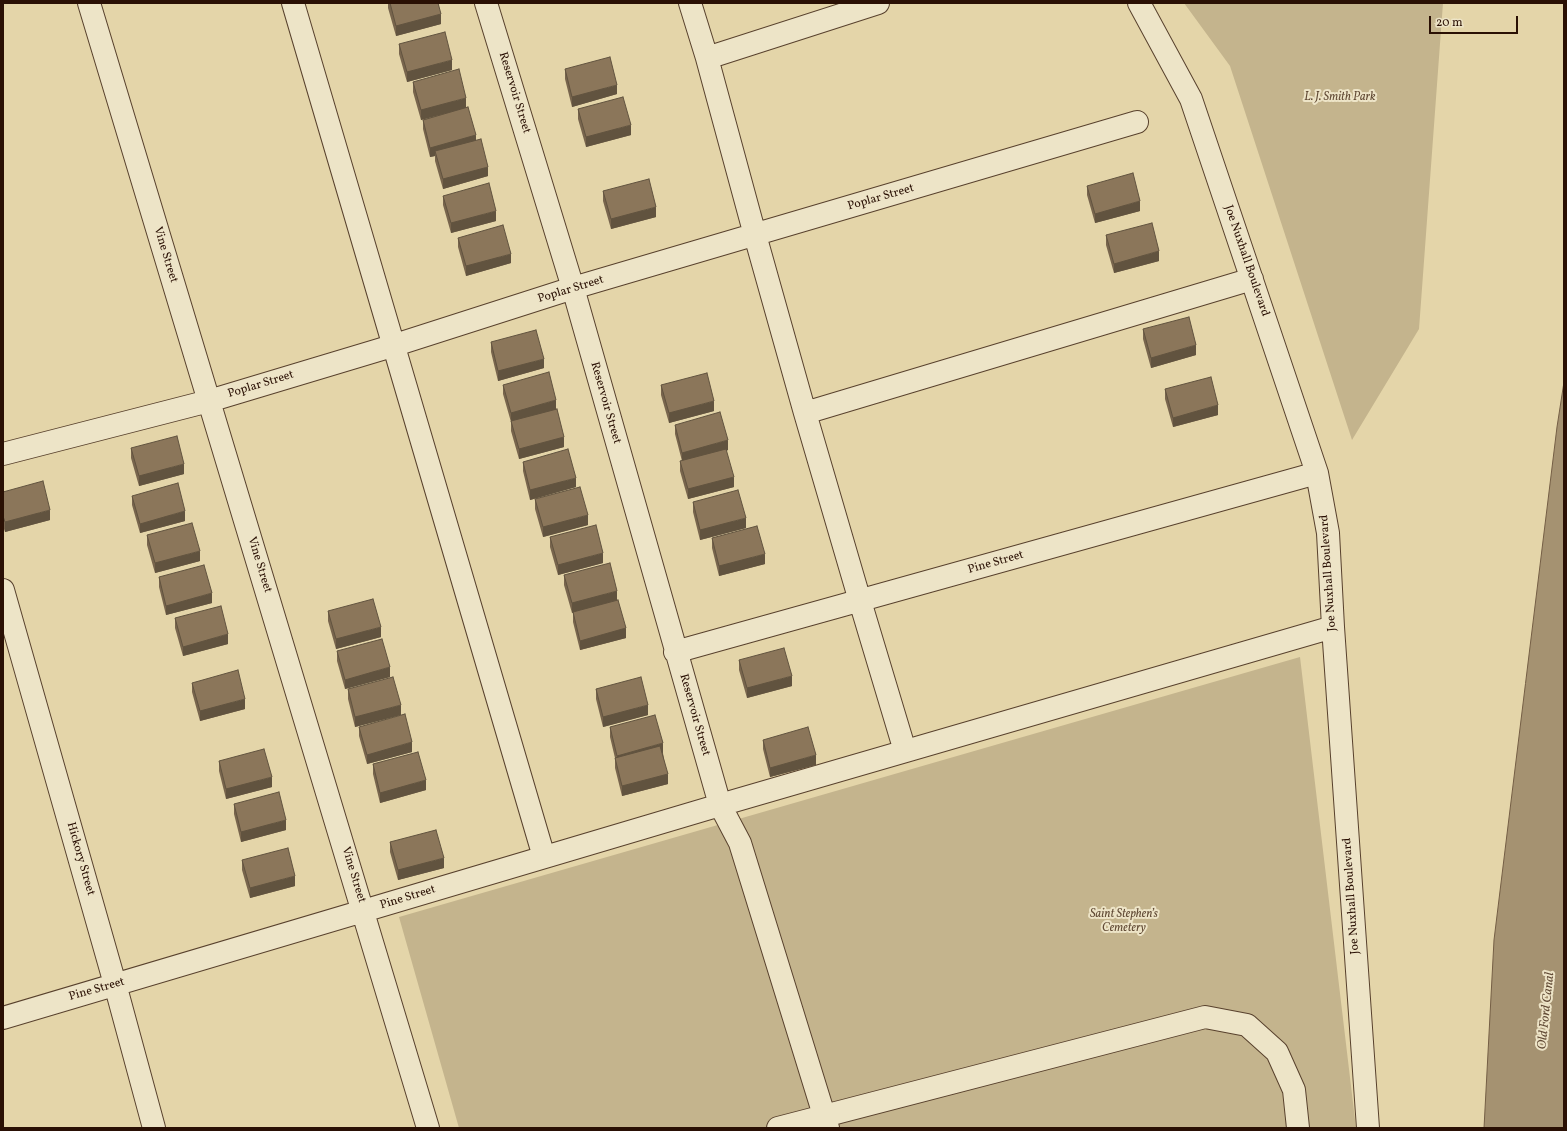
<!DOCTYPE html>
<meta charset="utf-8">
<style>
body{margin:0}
#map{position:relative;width:1567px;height:1131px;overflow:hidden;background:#e4d5a9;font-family:Vollkorn,serif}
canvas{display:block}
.frame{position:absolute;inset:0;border:4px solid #2a1004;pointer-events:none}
.scale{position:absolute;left:1429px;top:16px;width:89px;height:18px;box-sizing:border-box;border:2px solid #2a1004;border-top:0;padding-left:5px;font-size:12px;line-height:14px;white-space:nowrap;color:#2a1004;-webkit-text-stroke:3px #ede4c7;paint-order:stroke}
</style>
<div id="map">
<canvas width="1567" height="1131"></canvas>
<div class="frame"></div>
<div class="scale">20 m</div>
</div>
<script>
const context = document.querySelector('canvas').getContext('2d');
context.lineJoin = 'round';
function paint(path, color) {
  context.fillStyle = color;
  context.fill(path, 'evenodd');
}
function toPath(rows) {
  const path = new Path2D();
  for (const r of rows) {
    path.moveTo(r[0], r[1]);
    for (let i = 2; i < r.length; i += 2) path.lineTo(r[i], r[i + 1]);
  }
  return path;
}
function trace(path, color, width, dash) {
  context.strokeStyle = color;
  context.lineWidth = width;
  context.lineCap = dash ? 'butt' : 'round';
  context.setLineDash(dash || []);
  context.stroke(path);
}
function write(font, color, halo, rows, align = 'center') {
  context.font = font + ' Vollkorn,serif';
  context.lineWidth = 4;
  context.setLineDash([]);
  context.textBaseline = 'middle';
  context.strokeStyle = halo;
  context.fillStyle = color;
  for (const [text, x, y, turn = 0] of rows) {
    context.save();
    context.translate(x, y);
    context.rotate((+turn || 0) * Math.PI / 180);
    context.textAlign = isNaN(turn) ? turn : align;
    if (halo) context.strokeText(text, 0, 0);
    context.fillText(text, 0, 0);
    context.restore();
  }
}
paint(toPath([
 [1184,3,1443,3,1419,329,1352,440,1230,66],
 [1300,657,1356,1128,459,1128,399,917]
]), '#c4b48d');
const water = toPath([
 [1564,382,1564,1128,1484,1128,1494,940,1557,427,1564,382]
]);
paint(water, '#a59271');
trace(water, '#745e45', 1);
const minor = toPath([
 [89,3,428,1128],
 [293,3,544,857],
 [486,3,573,288,720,805,740,843,828,1128],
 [690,3,707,58,755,235,805,413,860,601,905,751],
 [1139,3,1191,99,1317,473,1328,533,1333,627,1368,1128],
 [707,58,878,3],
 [805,413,1252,279],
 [3,454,209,401,392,346,573,288,1137,122],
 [3,590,115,984,154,1128],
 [675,652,1317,473],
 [3,1018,720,805,1333,627],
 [778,1128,1205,1017,1247,1025,1277,1052,1294,1090,1298,1128]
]);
trace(minor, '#58412d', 24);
trace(minor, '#ede4c7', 22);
paint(toPath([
 [388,3,438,3,441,24,396,36,388,8],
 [399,44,452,70,407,82,399,54],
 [565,69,617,94,572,107,565,79],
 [413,82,466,107,476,140,488,176,443,189,435,161,435,156,430,157,423,129,423,120,449,112,421,120,413,92],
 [578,109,631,135,586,147,578,119],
 [1087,186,1140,211,1095,223,1087,195],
 [603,191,656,217,611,229,603,201],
 [443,196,496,221,451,233,443,205],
 [1106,235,1159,261,1114,273,1106,245],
 [458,238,511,263,466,276,458,247],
 [1143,329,1196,355,1151,368,1143,339],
 [491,342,544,368,498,381,491,352],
 [503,385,556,409,564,447,519,459,511,431,511,422,503,394],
 [661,385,714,411,669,423,661,395],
 [1165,389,1218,415,1173,427,1165,399],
 [675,425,728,450,726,451,734,487,688,499,680,471,680,461,682,461,675,434],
 [131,448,184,474,139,486,131,458],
 [523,462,576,487,530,500,523,471],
 [3,492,50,520,5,532,3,526],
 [132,496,185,521,140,533,132,505],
 [535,499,588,525,543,537,535,509],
 [693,502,746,528,700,540,693,512],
 [147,535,200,561,155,573,147,545],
 [550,537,603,563,558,575,550,547],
 [712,538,765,564,719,576,712,548],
 [564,575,617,600,626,638,580,650,573,622,573,612,572,613,564,585],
 [159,577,212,603,166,615,159,587],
 [328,611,381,637,336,649,328,621],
 [175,618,228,644,183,656,175,628],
 [337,651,390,677,345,689,337,661],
 [739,660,792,686,747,698,739,670],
 [192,683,245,709,200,721,192,692],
 [348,689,401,715,355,727,348,699],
 [596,689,648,715,603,727,596,699],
 [359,727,412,752,367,764,359,736],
 [610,727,663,753,668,784,622,796,615,768,615,758,610,737],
 [763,740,816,765,770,777,763,749],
 [219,761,272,787,226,799,219,771],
 [373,764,426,790,380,803,373,774],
 [234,804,286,830,241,842,234,814],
 [390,842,444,868,398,880,390,852],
 [242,860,295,886,250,898,242,870]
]), '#78654d');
paint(toPath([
 [441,14,441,24,396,36,396,26],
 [452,60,452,70,407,82,407,72],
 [617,85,617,94,572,107,572,97],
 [466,98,466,108,421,120,421,110],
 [631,125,631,135,586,147,586,137],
 [476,135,476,145,435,151,435,156,430,157,430,148],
 [488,167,488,176,443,189,443,179],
 [1140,201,1140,211,1095,223,1095,214],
 [656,207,656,217,611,229,611,219],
 [496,211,496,221,451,233,451,223],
 [1159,251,1159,261,1114,273,1114,264],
 [511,254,511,263,466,276,466,266],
 [1196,345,1196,355,1151,368,1151,358],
 [544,359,544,368,498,381,498,371],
 [556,400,556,410,511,422,511,413],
 [714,401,714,411,669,423,669,413],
 [1218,405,1218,415,1173,427,1173,418],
 [564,437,564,447,519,459,519,449],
 [728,440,728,450,682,462,682,453],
 [184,464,184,474,139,486,139,476],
 [734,477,734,487,688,499,688,489],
 [576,478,576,487,530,500,530,490],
 [50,510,50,520,5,532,5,522],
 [185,511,185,521,140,533,140,524],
 [588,515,588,525,543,537,543,527],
 [746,518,746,528,700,540,700,530],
 [200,551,200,561,155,573,155,563],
 [603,553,603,563,558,575,558,565],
 [765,554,765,564,719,576,719,566],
 [617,591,617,600,572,613,572,603],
 [212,593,212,603,166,615,166,606],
 [381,627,381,637,336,649,336,639],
 [626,628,626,638,580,650,580,641],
 [228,634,228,644,183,656,183,647],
 [390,667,390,677,345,689,345,680],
 [792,676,792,686,747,698,747,688],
 [245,699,245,709,200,721,200,711],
 [401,705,401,715,355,727,355,717],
 [648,705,648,715,603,727,603,717],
 [412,742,412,752,367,764,367,755],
 [663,743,663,753,617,765,617,756],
 [816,755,816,765,770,777,770,768],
 [668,774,668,784,622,796,622,786],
 [272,777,272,787,226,799,226,789],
 [426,780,426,790,380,803,380,793],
 [286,820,286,830,241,842,241,832],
 [444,858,444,868,398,880,398,870],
 [295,876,295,886,250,898,250,888]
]), '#61533f');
const building = toPath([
 [390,3,438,3,441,14,396,26,390,3],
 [445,32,452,60,407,72,399,44,445,32],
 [610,57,617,85,572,97,565,69,610,57],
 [459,69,466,98,421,110,413,82,459,69],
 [623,97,631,125,586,137,578,109,623,97],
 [468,107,476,135,430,148,423,120,468,107],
 [481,139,488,167,443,179,435,151,481,139],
 [1133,173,1140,201,1095,214,1087,186,1133,173],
 [649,179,656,207,611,219,603,191,649,179],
 [489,183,496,211,451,223,443,196,489,183],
 [1152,223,1159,251,1114,264,1106,235,1152,223],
 [503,225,511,254,466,266,458,238,503,225],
 [1189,317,1196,345,1151,358,1143,329,1189,317],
 [536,330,544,359,498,371,491,342,536,330],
 [549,372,556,400,511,413,503,385,549,372],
 [707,373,714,401,669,413,661,385,707,373],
 [1211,377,1218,405,1173,418,1165,389,1211,377],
 [557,409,564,437,519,449,511,421,557,409],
 [720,412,728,440,682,453,675,425,720,412],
 [177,436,184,464,139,476,131,448,177,436],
 [568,449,576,478,530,490,523,462,568,449],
 [726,449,734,477,688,489,680,461,726,449],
 [43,481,50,510,5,522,3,516,3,492,43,481],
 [178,483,185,511,140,524,132,496,178,483],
 [580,487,588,515,543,527,535,499,580,487],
 [738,490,746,518,700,530,693,502,738,490],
 [192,523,200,551,155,563,147,535,192,523],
 [596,525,603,553,558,565,550,537,596,525],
 [757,526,765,554,719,566,712,538,757,526],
 [610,563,617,591,572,603,564,575,610,563],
 [204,565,212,593,166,606,159,577,204,565],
 [373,599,381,627,336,639,328,611,373,599],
 [618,600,626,628,580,641,573,612,618,600],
 [221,606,228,634,183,647,175,618,221,606],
 [382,639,390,667,345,680,337,651,382,639],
 [784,648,792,676,747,688,739,660,784,648],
 [238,670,245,699,200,711,192,683,238,670],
 [393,677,401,705,355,717,348,689,393,677],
 [641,677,648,705,603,717,596,689,641,677],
 [405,714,412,742,367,755,359,727,405,714],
 [655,715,663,743,617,756,610,727,655,715],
 [808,727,816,755,770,768,763,740,808,727],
 [660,746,668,774,622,786,615,758,660,746],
 [264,749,272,777,226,789,219,761,264,749],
 [418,752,426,780,380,793,373,764,418,752],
 [279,792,286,820,241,832,234,804,279,792],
 [436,830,444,858,398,870,390,842,436,830],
 [288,848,295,876,250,888,242,860,288,848]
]);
paint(building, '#8b765a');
trace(building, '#61533f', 1);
write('12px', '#2a1004', '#ede4c7', [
 ["Reservoir Street",514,93,73],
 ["Poplar Street",881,198,-16],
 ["Vine Street",165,255,73],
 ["Joe Nuxhall Boulevard",1246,261,71],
 ["Poplar Street",571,290,-17],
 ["Poplar Street",261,385,-17],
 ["Reservoir Street",605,403,74],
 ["Pine Street",996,563,-16],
 ["Vine Street",259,565,73],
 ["Joe Nuxhall Boulevard",1329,573,-94],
 ["Reservoir Street",694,715,74],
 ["Hickory Street",80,859,74],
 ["Vine Street",353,875,73],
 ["Joe Nuxhall Boulevard",1352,896,-94],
 ["Pine Street",408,898,-17],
 ["Pine Street",97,990,-16]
]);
write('italic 12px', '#604934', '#ede4c7', [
 ["L. J. Smith Park",1340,98],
 ["Saint Stephen’s",1124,915],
 ["Cemetery",1124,929]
]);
write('italic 13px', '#614a35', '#ede4c7', [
 ["Old Ford Canal",1547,1011,-84]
]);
</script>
